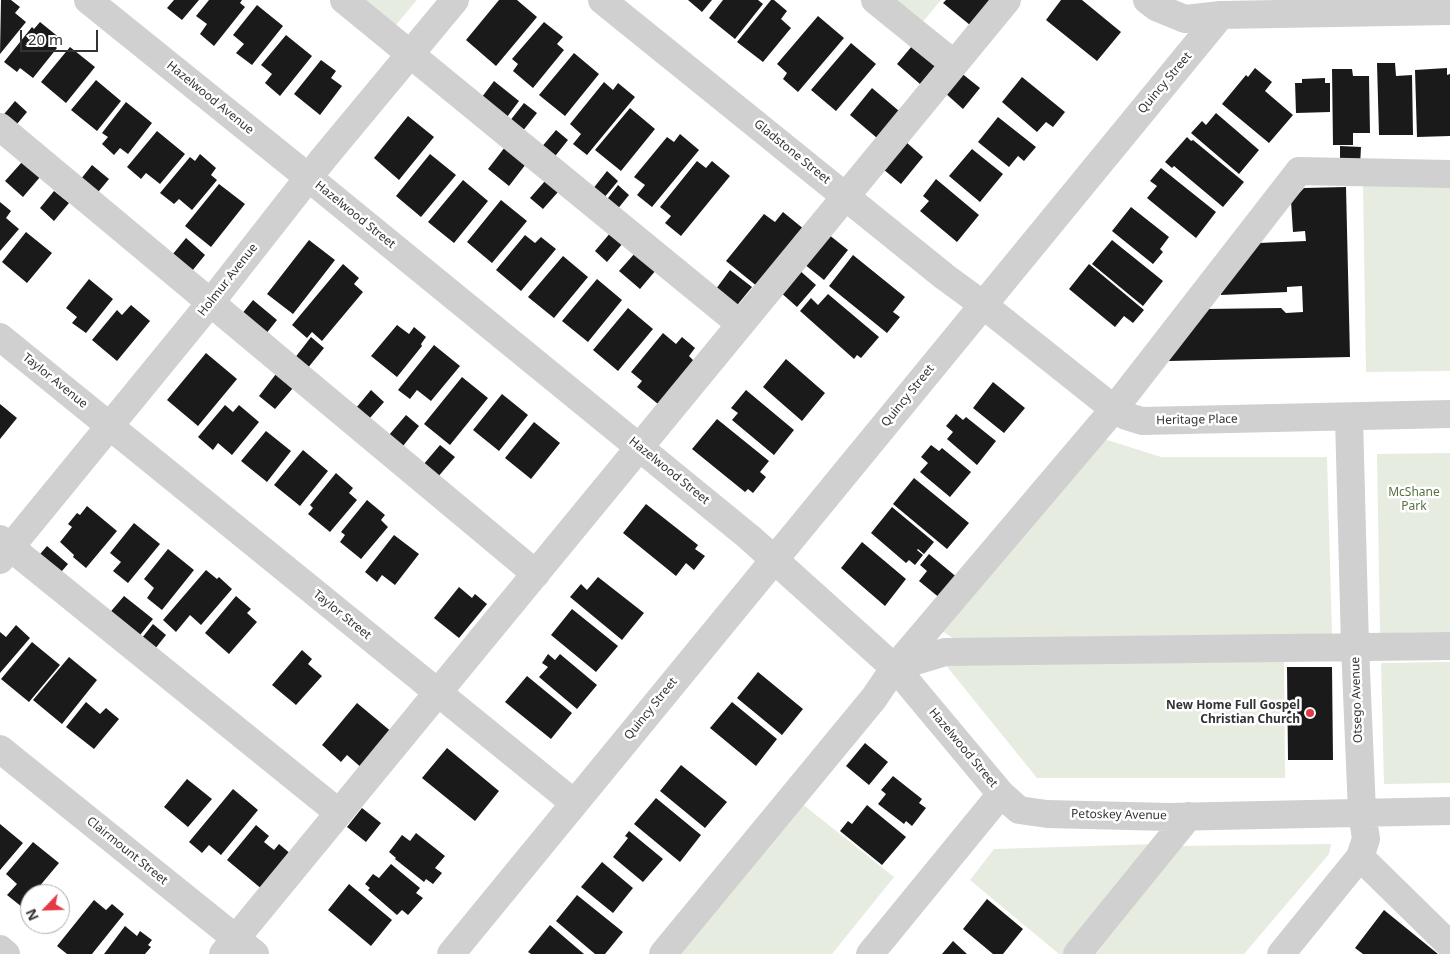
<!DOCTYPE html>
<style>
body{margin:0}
#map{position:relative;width:1450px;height:954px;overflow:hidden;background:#fff;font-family:"Noto Sans",sans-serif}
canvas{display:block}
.north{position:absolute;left:20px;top:884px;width:50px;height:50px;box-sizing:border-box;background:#fff;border:1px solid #adadad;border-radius:50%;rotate:246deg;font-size:14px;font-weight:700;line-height:20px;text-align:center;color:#333}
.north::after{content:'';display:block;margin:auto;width:18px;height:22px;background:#e63946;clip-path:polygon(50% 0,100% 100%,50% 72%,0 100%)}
.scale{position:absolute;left:20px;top:30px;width:78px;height:22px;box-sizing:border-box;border:2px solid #333;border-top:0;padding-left:6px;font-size:15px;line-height:18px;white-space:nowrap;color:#333;-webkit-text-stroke:4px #fff;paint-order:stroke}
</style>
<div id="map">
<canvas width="1450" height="954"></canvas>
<div class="north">N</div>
<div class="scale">20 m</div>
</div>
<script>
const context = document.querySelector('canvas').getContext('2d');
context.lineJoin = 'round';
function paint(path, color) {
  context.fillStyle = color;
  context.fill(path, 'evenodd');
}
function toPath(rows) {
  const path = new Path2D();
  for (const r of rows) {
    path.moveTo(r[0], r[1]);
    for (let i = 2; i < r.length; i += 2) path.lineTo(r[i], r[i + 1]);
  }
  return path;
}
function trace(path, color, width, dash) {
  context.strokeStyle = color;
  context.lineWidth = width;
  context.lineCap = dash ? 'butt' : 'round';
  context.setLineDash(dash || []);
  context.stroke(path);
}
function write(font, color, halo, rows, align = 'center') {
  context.font = font + ' "Noto Sans",sans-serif';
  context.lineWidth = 5;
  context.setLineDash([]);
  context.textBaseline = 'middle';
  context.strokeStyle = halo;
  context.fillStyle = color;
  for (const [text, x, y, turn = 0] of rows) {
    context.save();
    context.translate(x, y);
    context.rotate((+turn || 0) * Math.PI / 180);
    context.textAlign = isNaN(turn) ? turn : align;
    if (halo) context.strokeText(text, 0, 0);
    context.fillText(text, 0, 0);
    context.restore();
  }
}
paint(toPath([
 [362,0,417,0,395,26],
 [891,0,941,0,921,24],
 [1450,184,1450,371,1366,372,1363,186],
 [1101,438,1161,457,1327,457,1332,634,957,641,935,626],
 [1450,453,1450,632,1380,633,1377,454],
 [1284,654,1285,778,1037,778,944,663],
 [1450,662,1450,783,1384,784,1381,663],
 [801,803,894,877,832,954,680,954],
 [1158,844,1067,954,1059,954,970,880,994,849],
 [1331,844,1329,854,1244,954,1085,954,1177,846]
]), '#e6ecdf');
paint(toPath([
 [1,0,11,0,20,7,15,13,26,22,0,54],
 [174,0,199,0,182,20,167,8],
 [209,0,242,0,240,3,245,7,214,46,200,34,207,24,196,16],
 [499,0,517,0,537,17,496,66,466,40],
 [688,0,712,0,702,12],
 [723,0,758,0,763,4,735,39,709,18],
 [771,0,774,0,787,11,781,19,791,28,763,62,737,42],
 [946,0,991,0,970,25,943,3],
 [1061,0,1082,0,1121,32,1097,61,1046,20],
 [257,5,283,26,252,65,236,53,244,44,233,35],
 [818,16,844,38,798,92,783,79,787,73,777,64],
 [40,22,61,39,56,47,57,48,33,78,20,68,17,72,4,62,32,27,34,29],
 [544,22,563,37,557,44,564,50,533,88,513,71,518,64,512,59],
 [286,35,312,56,280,96,265,83,272,74,261,65],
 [851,43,876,64,836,111,811,90],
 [912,46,936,65,920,84,897,64],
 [70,47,95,67,66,103,41,82],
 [574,53,599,74,565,116,539,95],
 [321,60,336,71,331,78,342,86,320,115,294,94],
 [1377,63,1395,63,1396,76,1412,75,1413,135,1379,135],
 [1255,68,1272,82,1265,91,1293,115,1269,143,1222,104,1246,75,1248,77],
 [1447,68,1447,75,1450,74,1450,136,1417,137,1415,70],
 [1332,69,1352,69,1353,76,1369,76,1370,133,1353,133,1353,145,1333,145],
 [960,72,980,88,963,109,944,92],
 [1022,77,1065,112,1053,127,1046,122,1037,132,1002,102],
 [1325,78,1325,83,1330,83,1330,112,1296,113,1295,83,1302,83,1302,79],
 [96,80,121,101,97,131,71,110],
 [494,81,519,101,507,117,482,97],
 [604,82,613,90,618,83,635,97,587,155,573,144,581,134,570,124],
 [872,88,899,111,877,138,850,115],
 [15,101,27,112,12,130,0,119],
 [126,102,152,123,128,154,120,148,114,155,102,144,108,137,102,133],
 [524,103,537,113,522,132,509,122],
 [630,108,655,129,621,171,595,150],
 [1216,113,1259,150,1239,174,1191,133,1202,121,1206,125],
 [408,116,434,137,399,180,374,158],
 [998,117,1036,147,1024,161,1018,156,1009,167,978,142],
 [556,130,568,140,552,160,540,149],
 [157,131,185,154,160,184,146,173,141,179,127,167],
 [680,134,699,150,652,207,637,195,645,185,634,177,667,137,674,142],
 [1187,137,1191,141,1193,140,1244,182,1223,207,1174,166,1172,168,1165,162],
 [906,142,923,157,901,184,883,169],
 [1340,146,1361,147,1360,166,1340,166],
 [505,147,526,164,509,186,488,169],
 [972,149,1003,174,980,202,949,176],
 [200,154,216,168,211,175,217,180,192,210,179,199,174,204,160,193,190,157,195,161],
 [430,154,456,175,421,217,396,196],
 [697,161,706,168,712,161,730,176,681,236,665,223,671,216,660,207],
 [22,162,40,177,23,197,5,181],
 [92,165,109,179,94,197,77,184],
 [1161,168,1216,212,1196,238,1147,198,1157,186,1150,181],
 [607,171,618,181,603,199,592,190],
 [936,179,979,215,957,242,920,211,929,201,923,196],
 [463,180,488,201,454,243,428,222],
 [545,181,558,192,543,209,530,198],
 [219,184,245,204,211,247,185,226],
 [618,185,629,195,616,211,605,202],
 [1346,187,1350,357,1168,361,1205,309,1281,308,1286,313,1303,312,1302,286,1287,287,1287,292,1221,295,1221,289,1259,243,1306,241,1305,231,1293,232,1291,201,1304,188],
 [54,191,69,203,54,221,40,208],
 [501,200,527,221,492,263,467,242],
 [0,202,11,211,6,218,19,229,0,251],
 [1131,207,1169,237,1160,249,1163,252,1153,264,1112,231],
 [783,212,805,230,758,287,726,261,764,214,775,222],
 [26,232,52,253,27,283,2,262],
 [611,232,623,243,607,262,595,251],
 [828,234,848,250,824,280,804,264],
 [525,235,535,243,541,237,556,249,521,291,496,270],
 [186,238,205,255,188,276,168,260],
 [309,240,335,260,293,314,267,294],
 [1112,240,1163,281,1143,306,1092,264],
 [636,252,656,270,640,289,619,271],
 [853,255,905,297,893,312,900,317,887,333,829,286],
 [563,256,588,277,554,318,528,297],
 [343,264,359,278,354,284,363,292,322,341,312,332,307,338,292,325],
 [1089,264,1144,310,1133,323,1124,316,1115,327,1069,289],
 [798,269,816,285,797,307,779,291],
 [730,270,752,287,734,309,713,293],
 [89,279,113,299,86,333,72,323,77,317,66,308],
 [597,279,622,300,588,342,562,321],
 [828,294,879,337,861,358,857,355,854,359,800,311,811,298,818,305],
 [253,300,277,320,265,335,241,315],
 [131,305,150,321,117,361,92,340,117,310,122,315],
 [628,308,653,329,618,371,593,350],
 [397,325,409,334,414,327,426,337,421,344,422,346,397,377,371,356],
 [663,333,676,344,682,337,695,348,689,356,694,361,658,404,637,387,642,381,631,372],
 [311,337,324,348,307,369,294,359],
 [434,345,460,366,431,401,417,390,410,399,398,390],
 [206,353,237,379,198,426,167,400],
 [786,359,825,393,802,421,763,387],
 [276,374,293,388,275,409,259,396],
 [462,377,488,398,450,445,424,424],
 [993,382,1025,408,1004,433,973,408],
 [371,390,384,402,369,419,356,408],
 [746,390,794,430,774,455,732,420,738,413,731,408],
 [502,394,528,415,499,451,473,430],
 [0,404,17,418,0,439],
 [225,405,233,412,239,405,259,422,232,455,218,443,213,450,198,437],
 [956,414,963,420,966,417,996,441,977,465,947,439,953,432,946,426],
 [406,415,419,426,403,446,389,435],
 [717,419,769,461,760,472,766,477,753,493,748,489,745,492,692,449],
 [534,422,560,443,531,479,505,458],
 [266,431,291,451,267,482,241,461],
 [440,445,455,457,437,478,423,465],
 [931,445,939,451,942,448,971,472,950,497,920,472,928,463,921,457],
 [303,450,328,471,300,506,274,485],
 [336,473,353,488,349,493,357,500,330,532,308,514,313,508,310,505],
 [914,478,969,523,947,549,893,504],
 [367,500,385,515,381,520,388,527,361,559,340,542,345,535,341,532],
 [646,504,698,545,695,549,705,556,694,570,686,563,676,576,623,533],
 [87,506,117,531,86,568,73,557,74,555,60,542,72,527,68,524,77,513,80,515],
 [892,507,934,542,924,554,918,549,917,550,923,555,915,565,909,560,906,563,871,533],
 [134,523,160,544,128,583,113,571,121,562,110,553],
 [394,535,419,554,395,585,382,575,377,582,365,572],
 [862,542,906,579,885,606,841,568],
 [47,546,68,564,56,578,35,560],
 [168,549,194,570,162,610,147,598,154,588,144,579],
 [929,554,959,579,941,599,919,581,927,571,920,565],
 [206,570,217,579,219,577,232,589,201,625,190,615,176,632,163,620],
 [598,577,644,613,622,640,570,597,581,584,587,590],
 [459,587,472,598,475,594,487,604,459,638,434,618],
 [124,596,153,619,136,640,107,616],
 [236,596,251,609,247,613,257,622,229,654,205,633],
 [572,609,618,646,596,672,551,635],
 [153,624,166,635,151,654,138,643],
 [16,625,30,638,0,673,0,632,6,637],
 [32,642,60,665,29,702,1,679],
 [302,650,312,659,308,664,322,676,296,705,272,685],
 [548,654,555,660,560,654,597,685,577,709,539,677,548,667,542,663],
 [69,657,97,680,62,724,33,700],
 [1287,667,1332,667,1333,760,1288,760],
 [758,672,803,709,782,735,737,698],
 [527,676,572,713,551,739,505,702],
 [86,702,100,714,106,708,119,719,94,749,66,727],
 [732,702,777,739,756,766,710,728],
 [357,703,393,733,363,769,347,755,341,762,322,745],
 [865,743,888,762,869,785,846,766],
 [447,748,499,791,475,821,422,778],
 [681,765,727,802,705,828,660,791],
 [893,776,922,799,919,803,926,808,912,826,906,821,904,824,878,804,886,794,881,790],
 [187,779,212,799,188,827,164,807],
 [233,789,258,810,221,855,209,845,202,853,189,842],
 [656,798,701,835,680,862,634,824],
 [867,805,906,837,882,865,840,831,848,821,852,824],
 [362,808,381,823,366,842,347,827],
 [0,824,23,843,0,870],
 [256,825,269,836,264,842,274,850,279,844,292,855,263,890,227,860],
 [629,831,663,859,643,882,613,857,628,838,625,836],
 [416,833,445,856,435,868,442,873,433,884,426,879,424,882,395,859,396,858,389,852,402,835,410,841],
 [33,842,59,863,33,894,30,894,30,898,22,907,7,895,17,884,6,874],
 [602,862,633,888,613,913,581,887],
 [391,864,420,888,416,893,423,898,408,915,402,910,397,915,368,890,370,888,365,884,373,874,379,878],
 [349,884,392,920,371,946,328,910],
 [577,895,623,932,605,954,595,954,556,921],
 [987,899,1023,929,1003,954,993,954,963,929],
 [94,900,106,910,112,904,124,914,92,954,67,954,57,946],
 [1384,910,1438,954,1363,954,1355,948],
 [550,925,584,954,531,954,528,952],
 [125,926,137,936,140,931,152,940,148,945,151,947,145,954,104,954],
 [953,941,967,954,942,954]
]), '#1a1a1a');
trace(toPath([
 [88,0,309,178,749,537,899,672,1001,794,1019,810,1047,814,1169,817,1450,811],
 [344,0,740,324],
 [602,0,945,277,982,304,1114,409,1126,416,1142,421,1450,414],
 [875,0,954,64],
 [1147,0,1156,7,1185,19,1221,15,1450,11],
 [0,127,536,574],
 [0,337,574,803],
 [0,539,339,813],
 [0,560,211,302,323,159,455,0],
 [895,667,945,652,1450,646],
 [0,749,255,954],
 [1360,857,1450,945],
 [0,949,6,954],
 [223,954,1007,0],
 [451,954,1221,15],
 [663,954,874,698,895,667,913,646,1114,409,1299,171,1450,174],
 [870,954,1001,794],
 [1077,954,1189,816],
 [1281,954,1360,857,1366,839,1362,812,1355,646,1349,417]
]), '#d0d0d0', 28);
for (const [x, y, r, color] of [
 [1310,713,5,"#e63946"]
]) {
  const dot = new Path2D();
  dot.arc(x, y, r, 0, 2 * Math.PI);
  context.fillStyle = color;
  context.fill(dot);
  trace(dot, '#fff', 2);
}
write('12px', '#333', '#fff', [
 ["Quincy Street",1165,83,-50],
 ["Hazelwood Avenue",210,98,39],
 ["Gladstone Street",792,152,39],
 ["Hazelwood Street",355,215,39],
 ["Holmur Avenue",228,280,-52],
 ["Taylor Avenue",55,381,39],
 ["Quincy Street",908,396,-51],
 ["Heritage Place",1197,420,-1],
 ["Hazelwood Street",669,471,39],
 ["Taylor Street",342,615,39],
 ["Otsego Avenue",1357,700,-92],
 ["Quincy Street",651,709,-51],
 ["Hazelwood Street",963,748,50],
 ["Petoskey Avenue",1119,815,1],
 ["Clairmount Street",127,851,39]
]);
write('12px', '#56703f', '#fff', [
 ["McShane",1414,493],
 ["Park",1414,507]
]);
write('bold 12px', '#333', '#fff', [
 ["New Home Full Gospel",1300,706],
 ["Christian Church",1300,720]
], 'right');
</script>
